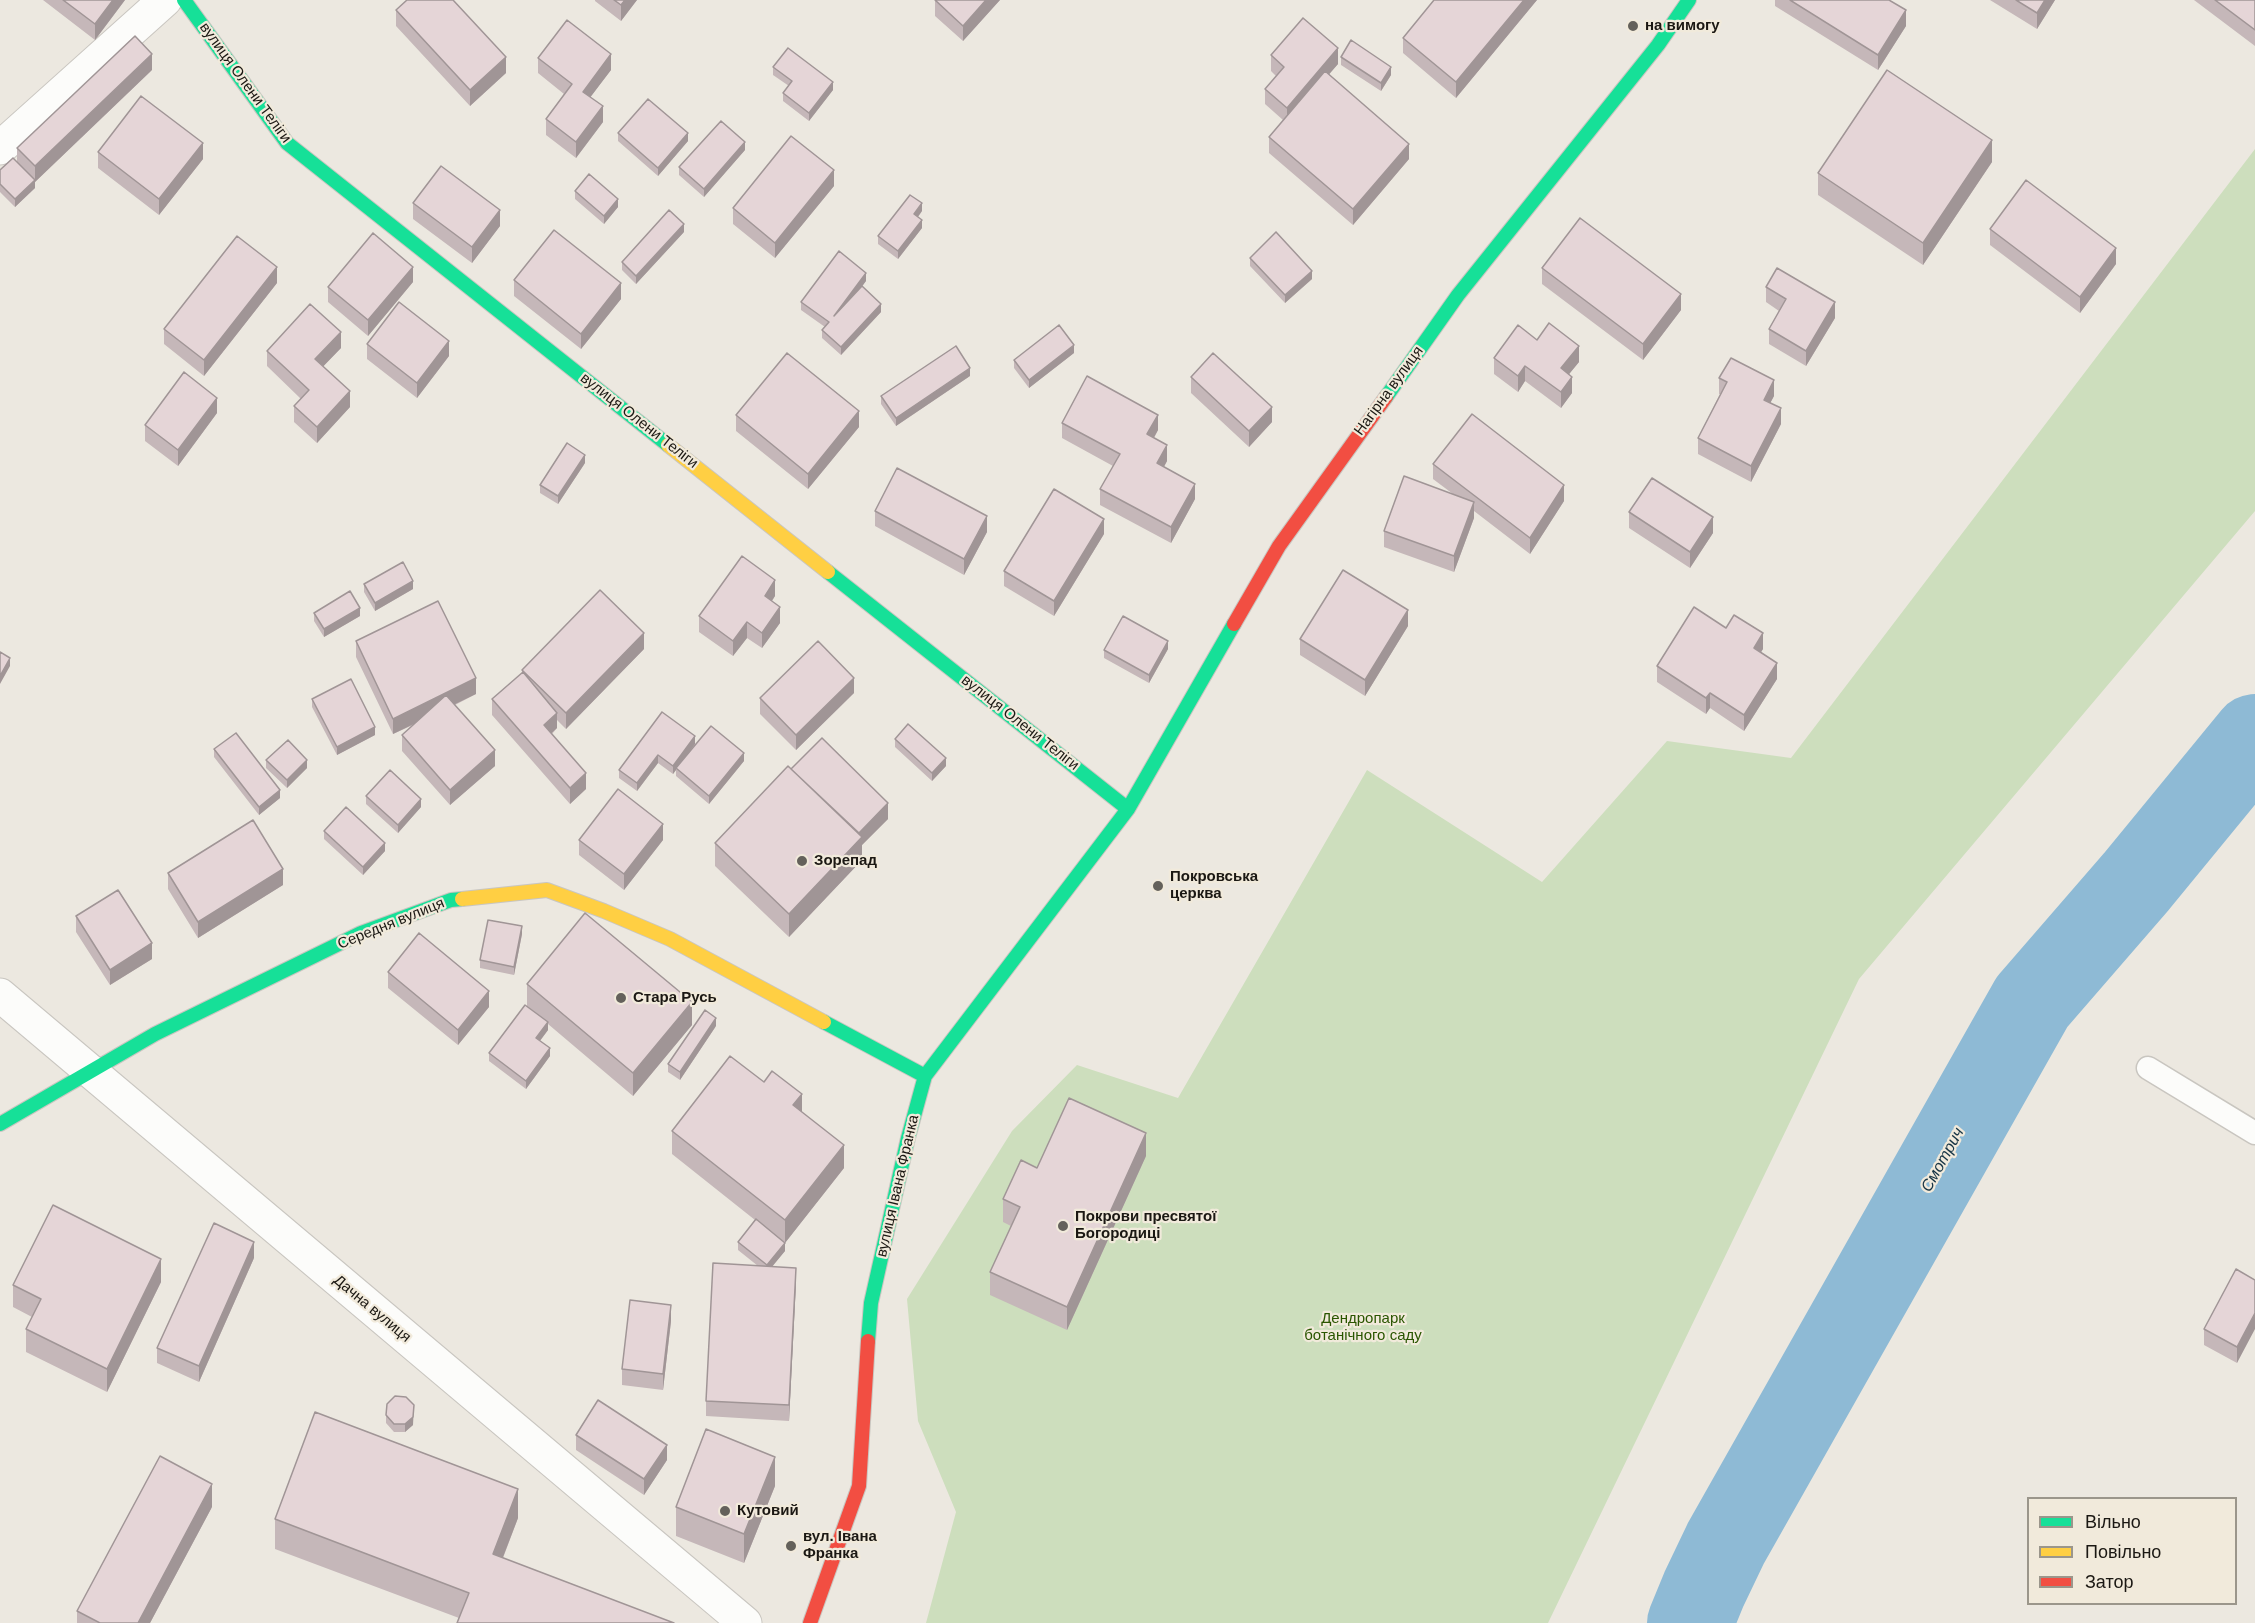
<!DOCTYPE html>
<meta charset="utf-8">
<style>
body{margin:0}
#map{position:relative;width:2255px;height:1623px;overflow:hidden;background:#ece8e0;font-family:Helvetica,sans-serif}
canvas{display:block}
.legend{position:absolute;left:2027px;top:1497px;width:210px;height:108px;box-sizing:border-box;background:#f1eadb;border:2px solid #9b968b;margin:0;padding:8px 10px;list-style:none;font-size:18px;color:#1b1813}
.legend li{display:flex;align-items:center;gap:12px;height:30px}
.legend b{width:30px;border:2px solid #9b968b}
</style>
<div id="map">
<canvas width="2255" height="1623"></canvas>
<ul class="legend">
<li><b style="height:8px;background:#16e098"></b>Вільно</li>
<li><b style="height:8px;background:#ffcf43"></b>Повільно</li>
<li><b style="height:8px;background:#f24e42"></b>Затор</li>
</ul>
</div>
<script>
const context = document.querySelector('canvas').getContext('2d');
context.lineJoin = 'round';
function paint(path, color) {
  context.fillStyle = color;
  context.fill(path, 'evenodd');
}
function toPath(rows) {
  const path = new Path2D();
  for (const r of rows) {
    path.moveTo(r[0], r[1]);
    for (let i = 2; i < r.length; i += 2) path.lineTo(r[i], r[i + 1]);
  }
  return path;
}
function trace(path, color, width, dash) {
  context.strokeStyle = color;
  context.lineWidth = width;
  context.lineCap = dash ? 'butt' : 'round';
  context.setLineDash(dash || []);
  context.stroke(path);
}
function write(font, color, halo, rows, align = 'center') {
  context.font = font + ' Helvetica,sans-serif';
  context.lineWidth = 4.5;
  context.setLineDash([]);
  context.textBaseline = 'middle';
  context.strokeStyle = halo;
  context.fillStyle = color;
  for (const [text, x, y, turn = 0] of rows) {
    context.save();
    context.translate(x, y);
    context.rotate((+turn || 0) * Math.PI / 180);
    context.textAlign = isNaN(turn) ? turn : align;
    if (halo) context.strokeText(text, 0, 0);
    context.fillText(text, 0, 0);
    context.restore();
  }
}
paint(toPath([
 [2255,149,2255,511,1859,979,1548,1623,926,1623,956,1512,918,1421,907,1299,1012,1131,1077,1065,1178,1098,1367,770,1542,882,1667,741,1791,758]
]), '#cddebd');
trace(toPath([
 [1690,1623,1704,1589,1726,1543,2032,1002,2136,882,2255,737]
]), '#8ebad5', 86);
const lane = toPath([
 [2148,1068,2255,1133]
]);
const street = toPath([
 [0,148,165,0],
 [0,995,745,1623]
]);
const fast = toPath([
 [184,0,287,143,668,445],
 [1386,397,1458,295,1658,45,1689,0],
 [828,572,1128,809],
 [824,1022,925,1076],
 [0,1124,155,1034,361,933,451,900,462,899],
 [868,1341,871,1303,908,1138,925,1076,1128,809,1234,624]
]);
const slow = toPath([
 [668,445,828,572],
 [462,899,547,890,604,911,670,939,824,1022]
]);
const jam = toPath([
 [1234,624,1279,546,1386,397],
 [810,1623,859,1486,868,1341]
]);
trace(lane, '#c9c6c0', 25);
trace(street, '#c9c6c0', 35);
trace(fast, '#c9c6c0', 16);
trace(slow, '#c9c6c0', 16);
trace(jam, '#c9c6c0', 16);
trace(lane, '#fcfcfa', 22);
trace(street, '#fcfcfa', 33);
trace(fast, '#16e098', 14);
trace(slow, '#ffcf43', 14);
trace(jam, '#f24e42', 14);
paint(toPath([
 [43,0,125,0,95,40],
 [595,0,637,0,621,21,595,1],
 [935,0,1000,0,963,41,935,16],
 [1434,0,1537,0,1456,98,1403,53,1403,38],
 [1775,0,1889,0,1906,26,1878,70,1775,6],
 [1990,0,2055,0,2037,29],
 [2194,0,2255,0,2255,46],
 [396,10,506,73,470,106,396,26],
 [1271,55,1338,64,1329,74,1409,159,1353,225,1269,153,1269,137,1283,120,1265,104,1265,89,1276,76,1271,71],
 [1341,57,1391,75,1381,91,1341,65],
 [538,58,611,70,590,97,603,122,576,158,546,135,546,119,564,94,538,73],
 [773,67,833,90,809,121,783,101,783,93,789,86,773,75],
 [152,70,35,182,35,188,15,207,0,192,0,170,17,162,17,148],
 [618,133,688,141,658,176,618,141],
 [745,150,704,197,679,175,679,167],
 [98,152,203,159,159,215,98,168],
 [1992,162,1923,265,1818,195,1818,173],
 [834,186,775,258,733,224,733,208],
 [575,191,618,207,604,224,575,199],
 [413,203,500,226,472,263,413,219],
 [922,211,918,217,922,228,898,259,878,244,878,236],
 [1990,229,2116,264,2080,313,1990,245],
 [684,232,636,284,622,270,622,262],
 [1250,258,1312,279,1285,303,1250,266],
 [1542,268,1681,310,1643,360,1542,284],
 [514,280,621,299,581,349,514,296],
 [866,281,860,289,881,312,841,355,822,338,822,330,825,327,801,310,801,302],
 [413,282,368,336,328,302,328,287],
 [277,283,204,376,164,344,164,329],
 [1766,287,1835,318,1806,366,1769,344,1769,329,1779,311,1766,302],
 [1537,340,1579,362,1569,374,1572,393,1561,408,1525,381,1518,392,1494,374,1494,358],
 [367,344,449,356,417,398,367,359],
 [341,348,323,366,350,407,317,443,294,422,294,406,301,399,267,366,267,351],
 [1074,353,1029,388,1014,368,1014,360],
 [970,376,896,426,881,404,881,396],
 [1191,377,1272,422,1249,447,1191,393],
 [1719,378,1774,396,1770,403,1781,424,1751,482,1698,454,1698,438,1720,394,1719,394],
 [217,413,178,466,145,441,145,425],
 [736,415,859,427,808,489,736,431],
 [1062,423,1158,430,1154,438,1167,461,1164,467,1195,499,1171,543,1100,505,1100,489,1113,466,1062,438],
 [585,463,558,504,540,493,540,485],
 [1433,464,1564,501,1530,554,1474,511,1474,518,1454,572,1384,547,1384,531,1453,494,1433,479],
 [875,511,987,532,964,575,875,526],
 [1629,512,1713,533,1690,568,1629,528],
 [1104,534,1054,616,1004,586,1004,571],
 [364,584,413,589,375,611,364,592],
 [775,596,772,601,780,623,762,648,747,638,733,656,699,632,699,616],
 [314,613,360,616,324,637,314,621],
 [1408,626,1365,696,1300,655,1300,639],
 [1726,628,1763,649,1761,652,1777,679,1744,731,1710,708,1706,714,1657,682,1657,666],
 [356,641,476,694,455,705,495,766,450,805,402,751,402,735,413,725,393,734,356,657],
 [644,649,566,729,557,720,557,728,552,734,586,789,570,804,492,715,492,699,522,673,522,670],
 [1168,649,1149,683,1104,658,1104,650],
 [854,693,796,750,760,714,760,698],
 [312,699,375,735,337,755,312,707],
 [662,712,695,744,689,752,744,761,709,804,676,776,676,770,673,774,658,763,637,791,619,778,619,770],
 [895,739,946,766,932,781,895,747],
 [214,749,280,798,259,815,214,757],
 [266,760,307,768,287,788,266,768],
 [791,769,888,819,862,845,862,860,789,937,715,866,715,843],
 [366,796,421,807,398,833,366,804],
 [324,831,385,851,363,875,324,839],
 [579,840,663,840,624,890,579,855],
 [168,873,283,885,198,938,168,889],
 [76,916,152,959,110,985,76,932],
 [522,934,514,975,480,968,480,960],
 [388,972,489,1007,458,1045,388,988],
 [527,984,692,1025,633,1096,548,1024,548,1030,540,1041,550,1056,526,1089,489,1061,489,1053,527,1006],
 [716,1026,680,1080,668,1072,668,1064],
 [802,1112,844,1168,785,1243,781,1240,785,1251,772,1266,796,1283,789,1421,706,1416,706,1401,758,1266,738,1250,738,1242,755,1220,672,1154,672,1131],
 [1146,1156,1067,1330,990,1295,990,1272,1011,1226,1003,1222,1003,1199],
 [254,1258,199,1382,157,1363,157,1348],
 [2255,1280,2237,1363,2204,1345,2204,1329],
 [161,1282,107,1392,26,1352,26,1329,32,1317,13,1307,13,1285],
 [671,1321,663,1390,622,1385,622,1369],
 [386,1415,413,1425,405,1432,394,1432,386,1423],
 [576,1435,667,1460,644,1495,576,1450],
 [775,1486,744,1563,676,1536,676,1507],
 [212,1507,150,1623,77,1623,77,1611],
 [518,1518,503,1558,459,1618,275,1549,275,1519]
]), '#c5b7b9');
paint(toPath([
 [113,0,125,0,95,40,95,24],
 [625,0,637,0,621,21,621,5],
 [986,0,1000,0,963,41,963,26],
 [1524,0,1537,0,1456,98,1456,82],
 [2045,0,2055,0,2037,29,2037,13],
 [1906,10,1906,26,1878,70,1878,55],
 [1338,48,1338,64,1287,123,1287,108],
 [152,54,152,70,35,182,35,166],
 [611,54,611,70,583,107,583,92],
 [506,57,506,73,470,106,470,90],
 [1391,67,1391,75,1381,91,1381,83],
 [833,82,833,90,809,121,809,113],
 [603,106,603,122,576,158,576,142],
 [688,133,688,141,658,176,658,168],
 [1992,140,1992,162,1923,265,1923,243],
 [745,142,745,150,704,197,704,189],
 [203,143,203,159,159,215,159,199],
 [1409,144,1409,159,1353,225,1353,209],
 [834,170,834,186,775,258,775,243],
 [35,180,35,188,15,207,15,199],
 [618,199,618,207,604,224,604,216],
 [922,203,922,211,914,222,914,214],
 [500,210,500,226,472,263,472,247],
 [922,220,922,228,898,259,898,251],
 [684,224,684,232,636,284,636,276],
 [2116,248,2116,264,2080,313,2080,297],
 [277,267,277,283,204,376,204,360],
 [413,267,413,282,368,336,368,320],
 [1312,271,1312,279,1285,303,1285,295],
 [866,273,866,281,834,324,834,316],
 [621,283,621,299,581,349,581,334],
 [1681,294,1681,310,1643,360,1643,344],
 [1835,302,1835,318,1806,366,1806,351],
 [881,304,881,312,841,355,841,347],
 [341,332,341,348,315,375,315,359],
 [449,341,449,356,417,398,417,383],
 [1074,345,1074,353,1029,388,1029,380],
 [1579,346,1579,362,1561,384,1561,368],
 [1525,366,1525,381,1518,392,1518,376],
 [970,368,970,376,896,426,896,418],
 [1572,377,1572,393,1561,408,1561,392],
 [1774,380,1774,396,1764,415,1764,400],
 [350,391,350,407,317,443,317,427],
 [217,398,217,413,178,466,178,450],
 [1272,407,1272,422,1249,447,1249,431],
 [1781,408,1781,424,1751,482,1751,466],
 [859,411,859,427,808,489,808,474],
 [1158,415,1158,430,1147,450,1147,434],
 [1167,445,1167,461,1157,479,1157,463],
 [585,455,585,463,558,504,558,496],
 [1195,484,1195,499,1171,543,1171,527],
 [1564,485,1564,501,1530,554,1530,538],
 [1474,502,1474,518,1454,572,1454,556],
 [987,516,987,532,964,575,964,559],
 [1713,517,1713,533,1690,568,1690,552],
 [1104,519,1104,534,1054,616,1054,601],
 [775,580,775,596,765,611,765,596],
 [413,581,413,589,375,611,375,603],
 [780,607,780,623,762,648,762,633],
 [360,608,360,616,324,637,324,629],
 [1408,610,1408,626,1365,696,1365,680],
 [747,622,747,638,733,656,733,641],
 [644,633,644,649,566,729,566,713],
 [1763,633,1763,649,1754,663,1754,648],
 [1168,641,1168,649,1149,683,1149,675],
 [10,658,10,666,0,684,0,676],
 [1777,663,1777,679,1744,731,1744,715],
 [476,678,476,694,393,734,393,719],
 [854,678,854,693,796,750,796,735],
 [1710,693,1710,708,1706,714,1706,698],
 [557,713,557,728,544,740,544,725],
 [375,727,375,735,337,755,337,747],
 [695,736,695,744,677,769,676,768,676,770,673,774,673,766],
 [495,750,495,766,450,805,450,790],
 [744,753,744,761,709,804,709,796],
 [658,755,658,763,637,791,637,783],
 [946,758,946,766,932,781,932,773],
 [307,760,307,768,287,788,287,780],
 [586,773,586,789,570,804,570,788],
 [280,790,280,798,259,815,259,807],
 [421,799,421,807,398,833,398,825],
 [888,803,888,819,862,845,862,860,789,937,789,914,856,836],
 [663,824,663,840,624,890,624,874],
 [385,843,385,851,363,875,363,867],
 [283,869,283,885,198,938,198,922],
 [522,926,522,934,514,975,514,967],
 [152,943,152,959,110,985,110,970],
 [489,991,489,1007,458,1045,458,1030],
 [692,1002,692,1025,633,1096,633,1073],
 [716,1018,716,1026,680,1080,680,1072],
 [548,1022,548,1030,536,1046,536,1038],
 [550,1048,550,1056,526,1089,526,1081],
 [802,1094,802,1117,793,1105],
 [1146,1133,1146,1156,1067,1330,1067,1307],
 [844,1145,844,1168,785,1243,785,1220],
 [254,1242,254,1258,199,1382,199,1366],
 [785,1243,785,1251,767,1273,767,1265],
 [161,1259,161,1282,107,1392,107,1369],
 [796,1268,796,1283,789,1421,789,1405],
 [671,1305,671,1321,663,1390,663,1374],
 [2255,1313,2255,1329,2237,1363,2237,1347],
 [414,1405,413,1425,405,1432,405,1424],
 [667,1445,667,1460,644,1495,644,1479],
 [775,1457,775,1486,744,1563,744,1534],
 [212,1484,212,1507,150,1623,138,1623],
 [518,1489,518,1518,493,1583,493,1554]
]), '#a09596');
const building = toPath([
 [63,0,113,0,95,24,63,0],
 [407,0,453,0,506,57,470,90,396,10,407,0],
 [614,0,625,0,621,5,614,0],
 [935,0,986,0,963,26,935,0],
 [1434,0,1524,0,1456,82,1403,38,1434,0],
 [1790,0,1889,0,1906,10,1878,55,1790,0],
 [2016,0,2045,0,2037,13,2016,0],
 [2215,0,2255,0,2255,30,2215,0],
 [1303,18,1338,48,1287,108,1265,89,1284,67,1271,55,1303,18],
 [567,20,611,54,583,92,603,106,576,142,546,119,572,84,538,58,567,20],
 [135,36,152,54,35,166,17,148,135,36],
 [1351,40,1391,67,1381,83,1341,57,1351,40],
 [788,48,833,82,809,113,783,93,792,81,773,67,788,48],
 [1887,70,1992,140,1923,243,1818,173,1887,70],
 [1325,71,1409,144,1353,209,1269,137,1325,71],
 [141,96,203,143,159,199,98,152,141,96],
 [648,99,688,133,658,168,618,133,648,99],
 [721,121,745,142,704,189,679,167,721,121],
 [791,136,834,170,775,243,733,208,791,136],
 [13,158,35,180,15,199,0,184,0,170,13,158],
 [441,166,500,210,472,247,413,203,441,166],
 [589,174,618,199,604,216,575,191,589,174],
 [2026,180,2116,248,2080,297,1990,229,2026,180],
 [910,195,922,203,914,214,922,220,898,251,878,236,910,195],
 [669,210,684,224,636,276,622,262,669,210],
 [1580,218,1681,294,1643,344,1542,268,1580,218],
 [554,230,621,283,581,334,514,280,554,230],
 [1276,232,1312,271,1285,295,1250,258,1276,232],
 [373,233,413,267,368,320,328,287,373,233],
 [237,236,277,267,204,360,164,329,237,236],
 [839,251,866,273,834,316,862,286,881,304,841,347,822,330,829,322,801,302,839,251],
 [1777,268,1835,302,1806,351,1769,329,1786,299,1766,287,1777,268],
 [399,302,449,341,417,383,367,344,399,302],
 [310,304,341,332,315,359,350,391,317,427,294,406,309,390,267,351,310,304],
 [1549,323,1579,346,1561,368,1572,377,1561,392,1525,366,1518,376,1494,358,1518,325,1537,340,1549,323],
 [1059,325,1074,345,1029,380,1014,360,1059,325],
 [956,346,970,368,896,418,881,396,956,346],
 [787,353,859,411,808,474,736,415,787,353],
 [1213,353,1272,407,1249,431,1191,377,1213,353],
 [1731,358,1774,380,1764,400,1781,408,1751,466,1698,438,1727,382,1719,378,1731,358],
 [184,372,217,398,178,450,145,425,184,372],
 [1087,376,1158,415,1147,434,1167,445,1157,463,1195,484,1171,527,1100,489,1120,454,1062,423,1087,376],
 [1472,414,1564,485,1530,538,1433,464,1472,414],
 [567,443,585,455,558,496,540,485,567,443],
 [897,468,987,516,964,559,875,511,897,468],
 [1404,476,1474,502,1454,556,1384,531,1404,476],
 [1652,478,1713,517,1690,552,1629,512,1652,478],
 [1054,489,1104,519,1054,601,1004,571,1054,489],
 [742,556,775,580,765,596,780,607,762,633,747,622,733,641,699,616,742,556],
 [403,562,413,581,375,603,364,584,403,562],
 [1343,570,1408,610,1365,680,1300,639,1343,570],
 [600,590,644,633,566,713,522,670,600,590],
 [350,591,360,608,324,629,314,613,350,591],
 [438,601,476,678,393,719,356,641,438,601],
 [1694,607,1726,628,1734,615,1763,633,1754,648,1777,663,1744,715,1710,693,1706,698,1657,666,1694,607],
 [1123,616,1168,641,1149,675,1104,650,1123,616],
 [818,641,854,678,796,735,760,698,818,641],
 [0,652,10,658,0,676,0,652],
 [523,672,557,713,544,725,586,773,570,788,492,699,523,672],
 [351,679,375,727,337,747,312,699,351,679],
 [446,695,495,750,450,790,402,735,446,695],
 [662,712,695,736,673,766,658,755,637,783,619,770,662,712],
 [908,724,946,758,932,773,895,739,908,724],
 [711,726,744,753,709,796,676,768,711,726],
 [236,733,280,790,259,807,214,749,236,733],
 [822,738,888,803,859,833,791,769,822,738],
 [288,740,307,760,287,780,266,760,288,740],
 [788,766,862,837,789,914,715,843,788,766],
 [390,770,421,799,398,825,366,796,390,770],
 [618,789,663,824,624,874,579,840,618,789],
 [346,807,385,843,363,867,324,831,346,807],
 [253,820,283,869,198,922,168,873,253,820],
 [118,890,152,943,110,970,76,916,118,890],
 [585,913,692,1002,633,1073,527,984,585,913],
 [488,920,522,926,514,967,480,960,488,920],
 [419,933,489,991,458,1030,388,972,419,933],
 [525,1005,548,1022,536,1038,550,1048,526,1081,489,1053,525,1005],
 [705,1010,716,1018,680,1072,668,1064,705,1010],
 [730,1056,764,1082,772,1071,802,1094,793,1105,844,1145,785,1220,672,1131,730,1056],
 [1069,1098,1146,1133,1067,1307,990,1272,1020,1207,1003,1199,1021,1160,1037,1168,1069,1098],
 [53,1205,161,1259,107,1369,26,1329,41,1299,13,1285,53,1205],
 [756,1219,785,1243,767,1265,738,1242,756,1219],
 [214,1223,254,1242,199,1366,157,1348,214,1223],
 [713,1263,796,1268,789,1405,706,1401,713,1263],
 [2236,1269,2255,1280,2255,1313,2237,1347,2204,1329,2236,1269],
 [630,1300,671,1305,663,1374,622,1369,630,1300],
 [395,1396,406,1397,414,1405,413,1417,405,1424,394,1424,386,1415,387,1404,395,1396],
 [598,1400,667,1445,644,1479,576,1435,598,1400],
 [315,1412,518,1489,493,1554,674,1623,457,1623,469,1593,275,1519,315,1412],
 [706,1429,775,1457,744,1534,676,1507,706,1429],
 [160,1456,212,1484,138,1623,100,1623,77,1611,160,1456]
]);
paint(building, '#e5d5d7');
trace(building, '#a09596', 1.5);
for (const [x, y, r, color] of [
 [1633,26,6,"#64615b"],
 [802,861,6,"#64615b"],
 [1158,886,6,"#64615b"],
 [621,998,6,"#64615b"],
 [1063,1226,6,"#64615b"],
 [725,1511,6,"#64615b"],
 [791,1546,6,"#64615b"]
]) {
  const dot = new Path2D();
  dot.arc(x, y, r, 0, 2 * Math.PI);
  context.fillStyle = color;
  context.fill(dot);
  trace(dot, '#f1eadb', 2);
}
write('bold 15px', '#1b1813', '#f1eadb', [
 ["на вимогу",1645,26],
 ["Зорепад",814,861],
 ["Покровська",1170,877],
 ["церква",1170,894],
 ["Стара Русь",633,998],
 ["Покрови пресвятої",1075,1217],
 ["Богородиці",1075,1234],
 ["Кутовий",737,1511],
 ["вул. Івана",803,1537],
 ["Франка",803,1554]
], 'left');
write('15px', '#1b1813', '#f1eadb', [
 ["вулиця Олени Теліги",245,83,54],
 ["Нагірна вулиця",1389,391,-54],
 ["вулиця Олени Теліги",639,421,38],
 ["вулиця Олени Теліги",1020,723,38],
 ["Середня вулиця",391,924,-22],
 ["вулиця Івана Франка",898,1186,-77],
 ["Дачна вулиця",372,1309,40]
]);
write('15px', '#2a5600', '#f1eadb', [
 ["Дендропарк",1363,1319],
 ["ботанічного саду",1363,1336]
]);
write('italic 16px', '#163445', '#f1eadb', [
 ["Смотрич",1943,1160,-61]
]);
</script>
